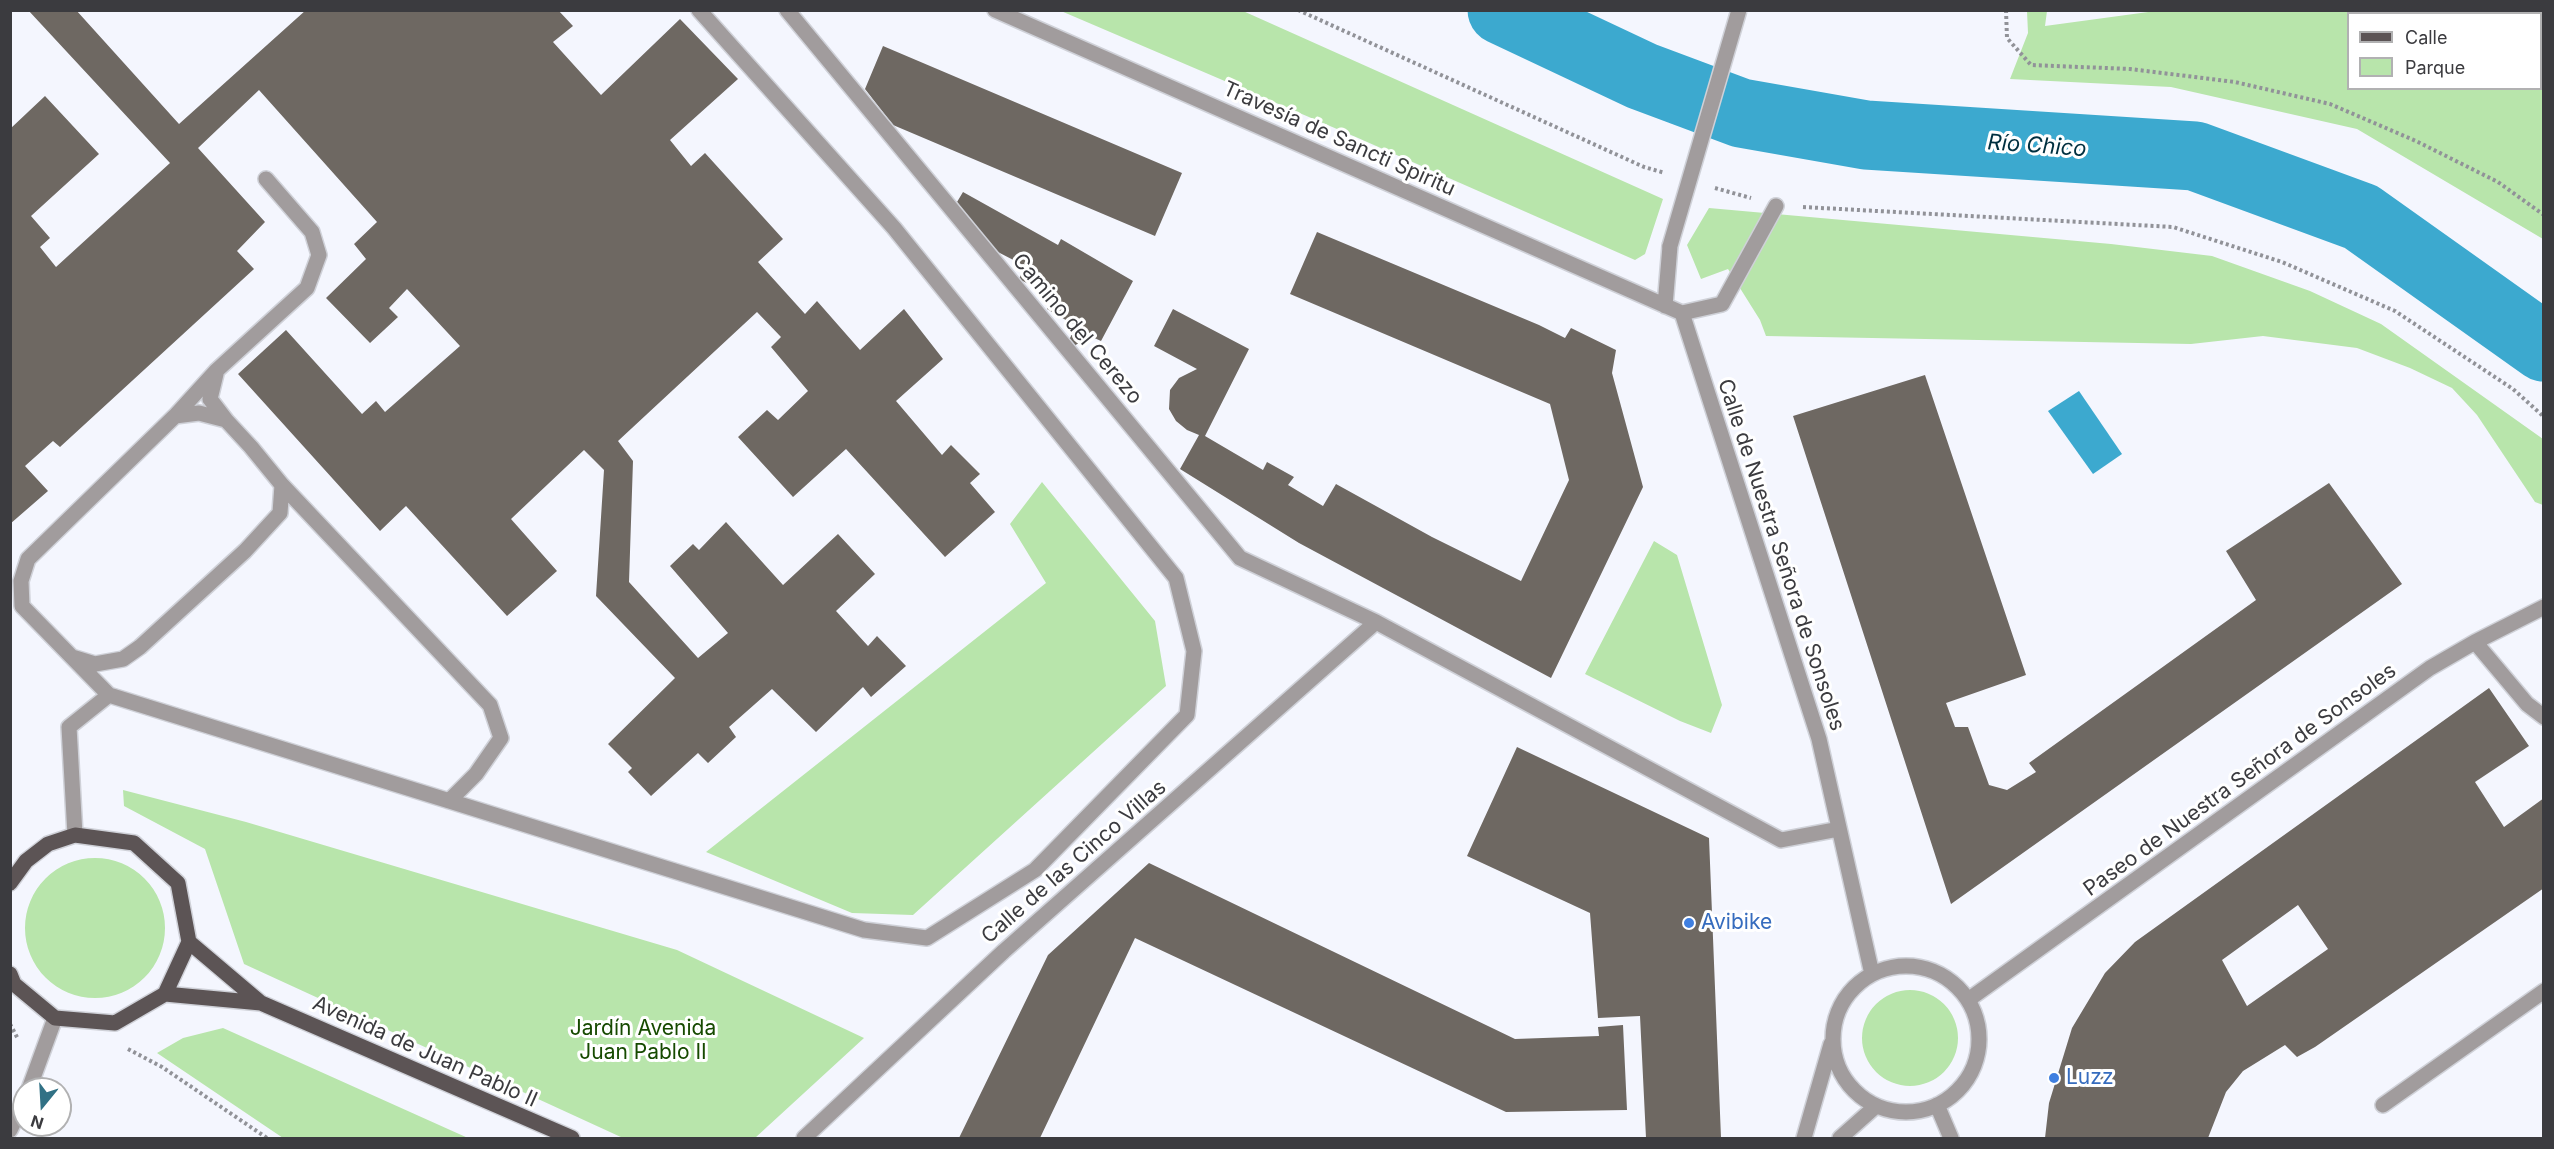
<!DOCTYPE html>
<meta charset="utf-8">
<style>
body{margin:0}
#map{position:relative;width:2554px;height:1149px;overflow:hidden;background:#f4f6fe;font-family:Inter,sans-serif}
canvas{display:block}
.frame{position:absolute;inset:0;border:12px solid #3b3b3f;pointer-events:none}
.legend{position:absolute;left:2347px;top:12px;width:195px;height:78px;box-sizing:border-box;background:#fff;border:2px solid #b1b1b2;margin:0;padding:8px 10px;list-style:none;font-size:18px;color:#3b3b3f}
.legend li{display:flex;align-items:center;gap:12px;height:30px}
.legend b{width:30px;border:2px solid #b1b1b2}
.north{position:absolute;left:12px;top:1077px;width:60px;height:60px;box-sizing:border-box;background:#fff;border:2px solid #b1b1b2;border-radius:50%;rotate:198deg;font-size:16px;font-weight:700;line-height:24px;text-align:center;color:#3b3b3f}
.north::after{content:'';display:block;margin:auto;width:21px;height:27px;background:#317185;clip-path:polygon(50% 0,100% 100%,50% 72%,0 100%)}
</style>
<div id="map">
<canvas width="2554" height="1149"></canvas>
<div class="frame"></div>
<ul class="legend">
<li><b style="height:8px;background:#5c5455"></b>Calle</li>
<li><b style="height:16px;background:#b8e5ab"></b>Parque</li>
</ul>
<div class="north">N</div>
</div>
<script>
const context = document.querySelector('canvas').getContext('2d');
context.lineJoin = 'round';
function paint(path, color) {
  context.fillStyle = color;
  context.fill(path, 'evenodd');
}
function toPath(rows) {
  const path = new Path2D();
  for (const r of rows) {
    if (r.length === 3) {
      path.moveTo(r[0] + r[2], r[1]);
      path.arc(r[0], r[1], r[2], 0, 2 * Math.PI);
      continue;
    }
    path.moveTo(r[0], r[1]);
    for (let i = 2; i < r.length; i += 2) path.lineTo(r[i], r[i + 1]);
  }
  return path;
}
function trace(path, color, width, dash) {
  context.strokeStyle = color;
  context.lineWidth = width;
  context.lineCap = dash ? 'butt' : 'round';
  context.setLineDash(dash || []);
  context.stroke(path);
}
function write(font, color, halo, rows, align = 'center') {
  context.font = font + ' Inter,sans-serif';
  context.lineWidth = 6;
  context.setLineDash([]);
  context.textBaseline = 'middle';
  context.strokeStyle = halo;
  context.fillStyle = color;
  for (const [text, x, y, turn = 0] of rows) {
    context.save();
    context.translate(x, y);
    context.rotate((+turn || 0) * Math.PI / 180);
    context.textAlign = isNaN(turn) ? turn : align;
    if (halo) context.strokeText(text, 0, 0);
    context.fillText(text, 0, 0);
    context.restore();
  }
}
paint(toPath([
 [2163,10,2360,10,2367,13,2348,14,2348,88,2543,87,2543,239,2357,129,2171,87,2010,79,2028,33,2027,11,2047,11,2045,26],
 [1061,11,1243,11,1663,199,1645,254,1635,260,1358,138],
 [1709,208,2111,244,2212,256,2310,291,2381,324,2543,439,2543,505,2535,502,2477,415,2452,388,2410,368,2357,348,2263,336,2191,344,1766,336,1760,320,1728,269,1701,279,1687,245],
 [1042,482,1155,621,1166,686,913,915,852,913,706,852,1046,583,1010,524],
 [1654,541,1677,555,1722,705,1711,733,1680,721,1585,674],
 [123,790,246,822,677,950,864,1038,755,1138,623,1138,244,964,205,849,124,806],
 [95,928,70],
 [1910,1038,48],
 [223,1028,468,1138,283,1138,157,1053,183,1038]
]), '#b8e5ab');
paint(toPath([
 [2079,391,2122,454,2093,474,2048,411]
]), '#3ca9cf');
trace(toPath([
 [1502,10,1642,76,1741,113,1866,135,2195,156,2361,217,2544,347]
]), '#3ca9cf', 69);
paint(toPath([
 [28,10,76,10,179,124,306,10,558,10,573,26,553,42,601,95,680,19,738,79,670,140,691,166,705,153,783,239,758,262,805,314,817,301,860,350,904,309,943,359,896,401,942,455,951,445,980,474,970,483,995,512,945,557,846,449,793,497,738,437,767,410,778,420,808,391,771,347,781,337,757,312,618,441,633,461,629,582,698,658,728,633,670,566,693,544,699,550,726,522,783,585,838,534,875,574,836,611,868,646,877,636,906,666,871,697,863,687,816,732,772,689,729,727,736,737,708,763,698,753,651,796,628,772,632,768,608,744,675,678,596,596,604,470,584,450,511,519,557,571,507,616,406,506,380,531,238,374,286,330,362,414,376,401,385,412,460,346,407,289,389,308,398,317,370,343,326,298,366,259,354,244,377,222,259,90,198,148,265,222,237,251,254,269,60,447,53,441,25,466,48,491,10,524,10,129,45,96,99,154,31,216,50,238,40,247,56,267,170,163],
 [883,46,1182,173,1155,236,893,125,865,89],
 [963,192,1058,245,1061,239,1133,281,1101,341,1090,336,1074,346,1069,340,1076,326,1047,309,1053,297,1019,279,1025,266,994,250,957,202],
 [1317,232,1539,325,1565,338,1571,328,1616,350,1612,373,1643,487,1551,678,1299,543,1180,469,1199,435,1187,430,1176,421,1169,409,1170,390,1179,378,1197,369,1154,346,1173,309,1249,349,1205,436,1263,470,1267,462,1294,477,1288,485,1323,506,1336,484,1432,537,1521,581,1569,480,1550,404,1290,294],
 [1925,375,2026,675,1946,703,1955,727,1968,727,1989,785,2007,790,2036,772,2029,763,2256,600,2226,551,2329,483,2402,584,1951,904,1793,416],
 [2489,688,2529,746,2475,782,2504,827,2544,798,2544,888,2315,1047,2297,1057,2285,1045,2243,1071,2226,1092,2208,1138,2045,1138,2049,1103,2072,1028,2105,973,2135,942],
 [2298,905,2328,949,2247,1006,2222,960],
 [1517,747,1709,838,1721,1138,1646,1138,1640,1016,1598,1018,1590,913,1467,856],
 [1149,863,1515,1039,1599,1036,1598,1027,1623,1025,1627,1110,1506,1112,1135,938,1040,1138,959,1138,1048,955]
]), '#6e6862');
const minor = toPath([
 [787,10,1240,558,1376,622,1781,840,1839,829],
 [995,10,1682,313,1819,739,1872,974],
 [1665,306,1670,246],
 [1682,313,1722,304,1776,206],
 [216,374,210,399,226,420],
 [175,416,216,371,307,288,319,255,312,232,266,179],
 [282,485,490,705,501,738,476,774,449,801],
 [2475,642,2527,704,2544,717],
 [72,657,95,664,123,659,140,647,245,551,280,513,282,485,251,447,226,420,199,413,175,416,28,559,21,581,22,606,109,695],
 [75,835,69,727,109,695,864,930,927,938,1035,870,1187,715,1194,651,1176,578,894,228,699,10],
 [1906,1039,73],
 [1968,1000,2430,668,2475,642,2544,607],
 [29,1089,55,1018],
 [1937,1105,1951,1138],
 [2383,1105,2544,991],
 [10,1130,24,1101],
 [804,1138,1004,951,1376,622],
 [1804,1138,1831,1044],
 [1840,1138,1876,1106]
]);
const major = toPath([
 [10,883,26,861,48,844,75,835,134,843,178,883,189,942,165,994,115,1023,55,1018,14,984,10,974],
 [189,942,261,1003,572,1138],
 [165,994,261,1003]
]);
trace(minor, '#cfd1d8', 18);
trace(major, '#cfd1d8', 18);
trace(toPath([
 [1298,10,1644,167,1665,173],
 [2006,10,2007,38,2031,65,2130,69,2235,82,2330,104,2416,141,2498,182,2544,215],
 [1715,188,1751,198],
 [1803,207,2173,227,2282,262,2395,311,2513,389,2544,417],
 [10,1024,18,1039],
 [128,1049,162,1067,267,1138]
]), '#919298', 4, [3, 3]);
trace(minor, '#a19c9d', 15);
trace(major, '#5c5455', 15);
const minorBridge = toPath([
 [1670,246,1739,10]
]);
trace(minorBridge, '#cfd1d8', 18, []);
trace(minorBridge, '#a19c9d', 15);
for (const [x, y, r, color] of [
 [1689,923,6,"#3f7fe0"],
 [2054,1078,6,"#3f7fe0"]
]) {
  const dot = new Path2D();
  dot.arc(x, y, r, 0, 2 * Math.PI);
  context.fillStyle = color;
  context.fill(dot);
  trace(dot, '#fff', 2);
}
write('21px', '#3b3b3f', '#fff', [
 ["Travesía de Sancti Spiritu",1339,139,24],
 ["Camino del Cerezo",1077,329,50],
 ["Calle de Nuestra Señora de Sonsoles",1781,555,72],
 ["Paseo de Nuestra Señora de Sonsoles",2240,780,-36],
 ["Calle de las Cinco Villas",1074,862,-41],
 ["Avenida de Juan Pablo II",425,1052,24]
]);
write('21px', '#366cbe', '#fff', [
 ["Avibike",1701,923],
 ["Luzz",2066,1078]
], 'left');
write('21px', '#164a00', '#fff', [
 ["Jardín Avenida",643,1029],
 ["Juan Pablo II",643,1053]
]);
write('italic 22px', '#003040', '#fff', [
 ["Río Chico",2037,146,4]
]);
</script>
